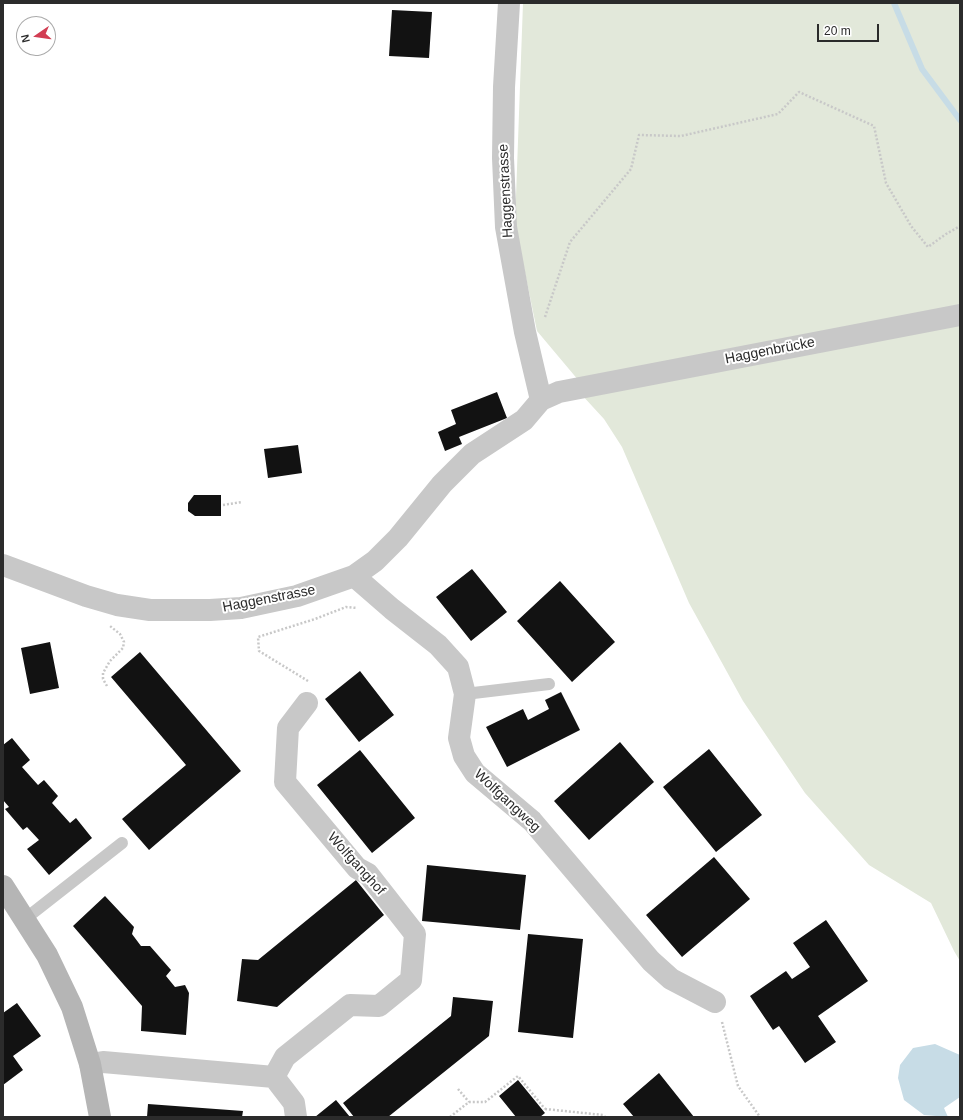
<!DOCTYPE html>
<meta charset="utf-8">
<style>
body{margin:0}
#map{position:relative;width:963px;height:1120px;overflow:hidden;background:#fff;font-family:Arial,sans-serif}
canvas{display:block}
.frame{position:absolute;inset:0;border:4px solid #2b2b2b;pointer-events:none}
.north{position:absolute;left:16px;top:16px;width:40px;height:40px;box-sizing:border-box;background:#fff;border:1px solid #aaa;border-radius:50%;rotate:257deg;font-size:11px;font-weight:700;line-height:16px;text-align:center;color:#2b2b2b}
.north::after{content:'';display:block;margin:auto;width:14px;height:18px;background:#d23e53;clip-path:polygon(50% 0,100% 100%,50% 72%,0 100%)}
.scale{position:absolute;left:817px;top:24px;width:62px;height:18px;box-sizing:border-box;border:2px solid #2b2b2b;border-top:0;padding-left:5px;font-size:12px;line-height:14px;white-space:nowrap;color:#2b2b2b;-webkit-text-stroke:3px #fff;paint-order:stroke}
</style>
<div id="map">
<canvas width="963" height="1120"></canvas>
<div class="frame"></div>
<div class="north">N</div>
<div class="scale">20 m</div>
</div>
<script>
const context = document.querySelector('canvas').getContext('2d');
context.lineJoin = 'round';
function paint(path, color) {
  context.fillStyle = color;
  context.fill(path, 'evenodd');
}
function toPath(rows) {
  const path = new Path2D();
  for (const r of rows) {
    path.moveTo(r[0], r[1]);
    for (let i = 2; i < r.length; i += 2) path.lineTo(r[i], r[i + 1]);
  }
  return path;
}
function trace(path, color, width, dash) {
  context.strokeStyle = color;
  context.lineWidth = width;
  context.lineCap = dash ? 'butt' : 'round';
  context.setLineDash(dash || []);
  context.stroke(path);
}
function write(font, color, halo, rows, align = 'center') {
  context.font = font + ' Arial,sans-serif';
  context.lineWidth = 4;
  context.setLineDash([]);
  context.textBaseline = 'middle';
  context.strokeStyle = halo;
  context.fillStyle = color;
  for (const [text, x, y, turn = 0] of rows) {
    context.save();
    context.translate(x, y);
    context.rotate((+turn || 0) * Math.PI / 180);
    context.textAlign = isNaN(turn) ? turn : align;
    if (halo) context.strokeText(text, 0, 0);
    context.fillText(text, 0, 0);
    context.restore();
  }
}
paint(toPath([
 [523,3,960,3,960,961,954,951,931,903,869,865,805,793,743,701,689,603,622,447,604,419,581,394,579,381,537,331,515,224]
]), '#e2e8da');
paint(toPath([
 [935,1044,960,1055,960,1097,944,1108,948,1117,924,1115,904,1100,898,1078,900,1065,913,1048]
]), '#c7dce6');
trace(toPath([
 [894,3,922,69,960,120]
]), '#c7dce6', 6);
paint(toPath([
 [392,10,432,12,429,58,389,56],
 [497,392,507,418,459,437,462,444,445,451,438,432,456,424,451,410],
 [298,445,302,473,268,478,264,449],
 [194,495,221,495,221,516,195,516,188,511,188,503],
 [472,569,507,612,471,641,436,597],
 [560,581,615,642,572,682,517,621],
 [50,642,59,688,30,694,21,648],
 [140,652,241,771,149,850,122,819,186,765,111,677],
 [360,671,394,715,359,742,325,699],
 [561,692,580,730,507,767,486,727,523,709,528,720,549,709,545,700],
 [12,738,30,760,22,767,38,785,44,780,58,796,52,803,70,823,76,818,92,838,49,875,27,849,39,840,27,827,23,830,5,809,9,807,3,800,3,745],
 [620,742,654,782,589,840,554,801],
 [709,749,762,815,716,852,663,787],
 [360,750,415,818,372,853,317,785],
 [714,857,750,899,682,957,646,915],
 [427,865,526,875,520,930,422,921],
 [356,880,384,915,277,1007,237,1001,242,959,258,960],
 [105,896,134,927,132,934,141,946,150,946,171,970,166,976,175,987,185,985,189,993,186,1035,141,1031,142,1006,73,926],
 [826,920,868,981,818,1016,836,1042,805,1063,779,1026,773,1030,750,996,786,971,792,979,810,967,793,943],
 [528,934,583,939,573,1038,518,1032],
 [453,997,493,1001,489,1036,388,1117,354,1117,343,1103,451,1016],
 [17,1003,41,1036,13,1056,23,1070,3,1085,3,1013],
 [659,1073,694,1117,634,1117,623,1104],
 [518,1080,545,1113,540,1117,516,1117,499,1096],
 [336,1100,350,1117,315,1117],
 [148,1104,243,1111,242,1117,147,1117]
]), '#121212');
trace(toPath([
 [545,317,570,242,631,169,639,135,681,136,778,114,799,92,874,126,886,183,911,226,928,247,946,234,960,226],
 [223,505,242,502],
 [308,681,259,651,258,637,315,619,346,607,357,608],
 [107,686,103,679,103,673,110,661,123,648,124,642,120,634,110,626],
 [722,1022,738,1086,760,1117],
 [458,1089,469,1102],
 [545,1109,603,1115,605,1117],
 [450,1117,469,1102,485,1102,518,1076,545,1109]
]), '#c8c8c8', 2.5, [2, 2]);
trace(toPath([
 [465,694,549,684],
 [25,919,122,843]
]), '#c8c8c8', 12);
trace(toPath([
 [509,3,504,87,503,158,506,227,525,332,541,400],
 [3,565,86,596,117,605,150,610,210,610,241,608,297,596,354,576,375,561,398,538,442,484,472,454,524,420,541,400,559,392,960,315],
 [354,576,392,609,438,645,458,667,465,694,459,738,464,756,475,773,532,821,651,961,671,979,715,1002],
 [90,1064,103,1062,274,1077,294,1103,296,1117],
 [274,1077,285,1057,350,1005,379,1006,411,980,415,934,368,874,357,868,285,782,288,728,307,703]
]), '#c8c8c8', 22);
trace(toPath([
 [3,886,47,955,72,1007,90,1064,100,1117]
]), '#b5b5b5', 22);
write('14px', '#2b2b2b', '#fff', [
 ["Haggenstrasse",506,191,-93],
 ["Haggenbrücke",770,351,-11],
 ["Haggenstrasse",269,599,-11],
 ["Wolfgangweg",507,801,43],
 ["Wolfganghof",356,864,48]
]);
</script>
